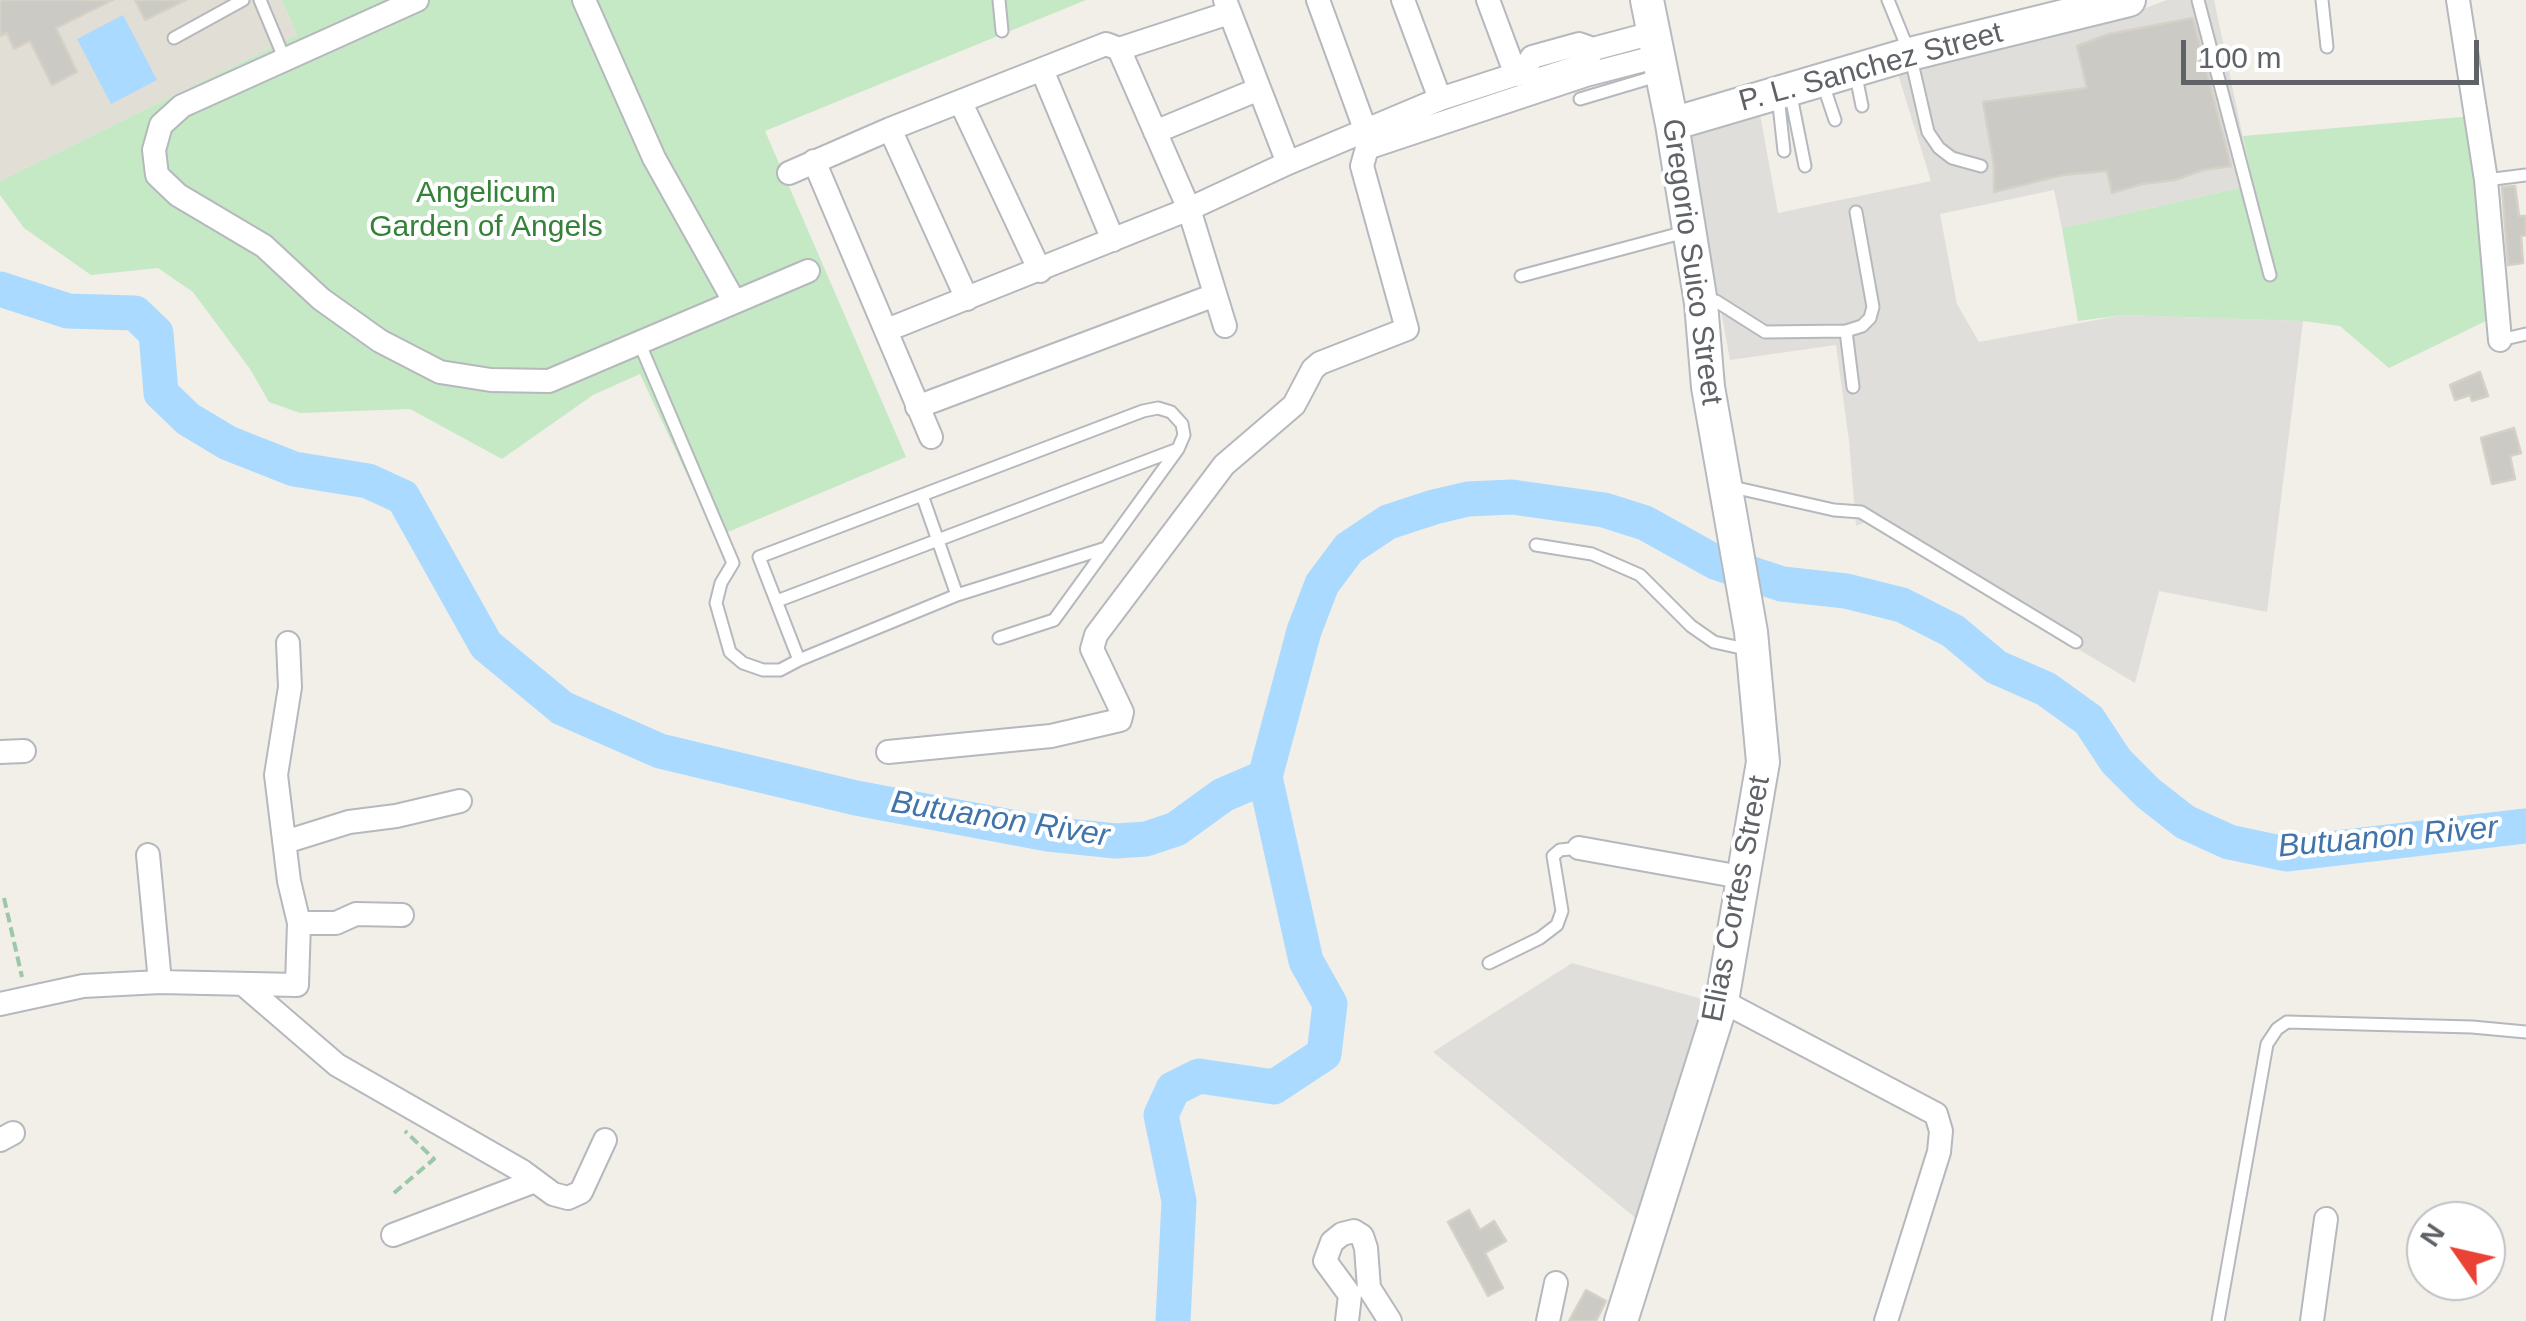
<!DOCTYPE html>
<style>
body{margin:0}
#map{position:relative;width:2526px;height:1321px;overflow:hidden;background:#f1efe8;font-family:Arial,sans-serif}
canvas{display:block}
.north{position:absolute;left:2406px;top:1201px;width:100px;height:100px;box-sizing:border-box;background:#fff;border:2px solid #bfc1c3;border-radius:50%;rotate:304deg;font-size:28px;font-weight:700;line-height:40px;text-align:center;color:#5f6368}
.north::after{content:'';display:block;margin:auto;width:35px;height:45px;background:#ea4335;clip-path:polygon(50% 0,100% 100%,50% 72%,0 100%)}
.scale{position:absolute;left:2181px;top:40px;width:298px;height:45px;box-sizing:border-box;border:5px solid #5f6368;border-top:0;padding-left:12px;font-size:30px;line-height:35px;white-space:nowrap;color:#5f6368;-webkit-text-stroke:8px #fff;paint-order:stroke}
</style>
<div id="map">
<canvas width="2526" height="1321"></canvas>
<div class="north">N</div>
<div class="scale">100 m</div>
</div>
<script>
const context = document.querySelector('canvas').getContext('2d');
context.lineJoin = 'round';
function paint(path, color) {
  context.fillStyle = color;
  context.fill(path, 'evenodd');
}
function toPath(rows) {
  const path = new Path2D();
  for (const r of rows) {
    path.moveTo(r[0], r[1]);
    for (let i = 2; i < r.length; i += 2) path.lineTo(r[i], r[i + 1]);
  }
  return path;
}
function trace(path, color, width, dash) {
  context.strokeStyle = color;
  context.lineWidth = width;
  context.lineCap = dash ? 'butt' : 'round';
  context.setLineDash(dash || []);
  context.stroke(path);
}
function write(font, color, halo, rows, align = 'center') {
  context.font = font + ' Arial,sans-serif';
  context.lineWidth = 8;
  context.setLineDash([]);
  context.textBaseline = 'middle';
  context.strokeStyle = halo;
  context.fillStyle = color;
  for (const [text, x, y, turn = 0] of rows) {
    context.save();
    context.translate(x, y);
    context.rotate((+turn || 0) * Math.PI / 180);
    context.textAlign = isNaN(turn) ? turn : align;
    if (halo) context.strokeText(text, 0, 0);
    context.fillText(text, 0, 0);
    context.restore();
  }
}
paint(toPath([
 [2167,0,2214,0,2253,185,2062,228,2054,190,1940,214,1957,304,1979,342,2123,315,2303,321,2267,612,2159,591,2135,683,1865,522,1856,526,1849,441,1836,345,1730,360,1687,127,1758,103,1778,213,1931,181,1897,71,2127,15],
 [1572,963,1713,1002,1637,1219,1433,1052]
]), '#e0deda');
paint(toPath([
 [0,0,282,0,297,35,0,181]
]), '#e1ded6');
paint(toPath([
 [282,0,1086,0,765,131,906,457,716,537,640,374,593,395,502,459,410,409,300,413,269,402,250,369,193,292,158,268,91,275,24,228,0,195,0,181,297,35],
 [2474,116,2492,318,2389,368,2340,326,2303,321,2123,315,2078,321,2062,228,2253,185,2243,136]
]), '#c5e8c5');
paint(toPath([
 [123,15,157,80,111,104,77,39]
]), '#aadaff');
trace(toPath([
 [0,289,68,311,135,313,156,333,161,393,188,419,228,443,294,469,368,481,403,497,486,645,562,708,660,751,856,798,1048,834,1116,841,1146,839,1176,829,1223,795,1265,777,1304,631,1322,584,1349,548,1388,522,1434,507,1468,499,1512,497,1604,510,1645,523,1715,562,1782,584,1846,591,1902,605,1953,631,1996,667,2046,689,2089,720,2116,761,2148,793,2185,822,2229,842,2286,854,2526,826],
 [1173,1321,1179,1201,1161,1115,1173,1089,1199,1076,1274,1087,1324,1054,1330,1004,1306,961,1265,777]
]), '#aadaff', 35);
const building = toPath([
 [0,0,113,0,56,28,77,72,52,85,30,41,14,49,7,33,0,36,0,0],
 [135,0,186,0,145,20,135,0],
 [2193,18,2231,166,2203,170,2175,180,2142,184,2112,193,2107,171,2063,175,1994,192,1994,165,1983,102,2087,88,2077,46,2109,34,2193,18],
 [2515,186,2519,216,2526,216,2526,235,2521,236,2523,263,2508,265,2502,187,2515,186],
 [2480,372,2488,396,2472,401,2470,395,2455,400,2450,385,2480,372],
 [2514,428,2521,453,2510,456,2515,479,2492,484,2481,438,2514,428],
 [1469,1210,1480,1230,1494,1221,1506,1241,1485,1253,1503,1288,1488,1296,1448,1222,1469,1210],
 [1586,1290,1606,1301,1596,1321,1569,1321,1586,1290]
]);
paint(building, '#cccac5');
trace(building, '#d6d1c6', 2.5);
const lane = toPath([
 [260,0,285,60],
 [999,0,1002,31],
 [1888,0,1910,54,1928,132,1939,148,1952,158,1981,166],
 [2198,0,2270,275],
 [2322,0,2327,47],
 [174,38,243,0],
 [1855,71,1862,106],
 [1822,81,1835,120],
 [1790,91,1805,166],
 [1778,96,1784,151],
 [1580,99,1657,76],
 [2486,180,2526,175],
 [1521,276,1685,232],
 [1705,302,1716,301,1765,332,1846,331,1862,326,1870,318,1873,307,1856,212],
 [1846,331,1853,387],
 [2500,340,2526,334],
 [639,342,733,563,721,583,716,603,730,652,743,663,763,670,780,670,799,660],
 [1728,486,1834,510,1861,512,2076,642],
 [922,495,957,595],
 [1536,545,1592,554,1640,575,1691,626,1714,642,1750,650],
 [777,601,1178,449],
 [999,638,1054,620,1178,449,1184,435,1182,424,1171,412,1158,408,1143,411,759,557,799,660,957,595,1106,548],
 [1489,963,1540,938,1557,925,1562,911,1553,856,1560,850,1579,848],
 [2218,1321,2267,1044,2277,1029,2287,1022,2472,1027,2526,1032]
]);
const street = toPath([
 [417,0,182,106,161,125,154,150,157,175,178,195,264,246,321,299,380,341,440,372,491,380,549,381,808,271],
 [584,0,654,158,734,301],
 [1225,0,1288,163],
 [1318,0,1365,129],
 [1403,0,1440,99],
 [1488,0,1516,75],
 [2458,0,2486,180,2500,340],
 [1119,49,1189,209,1225,326],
 [1042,70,1113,240],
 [1523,72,1532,57,1579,44,1593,49],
 [961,103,1040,271],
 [890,129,967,299],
 [1155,132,1259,89],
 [814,161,931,437],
 [789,173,890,129,1106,44,1119,49,1229,13],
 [887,330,1189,209,1288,163,1440,99,1523,72,1534,81,1584,65,1593,49,1653,33],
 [917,407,1215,295],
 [0,752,24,751],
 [888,752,1051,736,1120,720,1122,712,1092,649,1096,635,1224,465,1294,405,1313,369,1320,363,1407,329,1362,166,1367,148,1586,75,1659,56],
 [285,842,349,822,396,816,460,801],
 [1579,848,1741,877],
 [148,855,160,982],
 [299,923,336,923,356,914,402,915],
 [244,985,337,1065,522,1171,553,1194,568,1198,581,1192,605,1140],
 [1722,1001,1936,1114,1941,1131,1939,1152,1886,1321],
 [0,1004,83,986,160,982,297,985,299,923,289,881,276,775,290,687,288,643],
 [0,1140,13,1133],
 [393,1235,535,1181],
 [1350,1295,1325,1261,1332,1242,1342,1234,1354,1231,1362,1236,1366,1248,1369,1288,1390,1321],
 [1347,1321,1350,1295],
 [1548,1321,1556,1283],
 [2312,1321,2326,1219]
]);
const secondary = toPath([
 [1672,124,1910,54,2129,0],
 [1621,1321,1722,1001,1763,762,1751,632,1708,387,1701,303,1672,124,1647,0]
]);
trace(lane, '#b5b8bc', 15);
trace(street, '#b5b8bc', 26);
trace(secondary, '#b6babf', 36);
trace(toPath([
 [4,898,22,977],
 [394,1193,434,1159,405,1131]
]), '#9cc7a9', 4, [10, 5]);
trace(lane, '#fff', 11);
trace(street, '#fff', 22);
trace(secondary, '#fff', 32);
write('30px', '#5f6368', '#fff', [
 ["P. L. Sanchez Street",1871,68,-15],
 ["Gregorio Suico Street",1691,262,82],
 ["Elias Cortes Street",1737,899,-79]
]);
write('30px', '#348238', '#fff', [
 ["Angelicum",486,194],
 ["Garden of Angels",486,228]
]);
write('italic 32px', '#4174aa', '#fff', [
 ["Butuanon River",1000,820,9],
 ["Butuanon River",2388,838,-5]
]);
</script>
